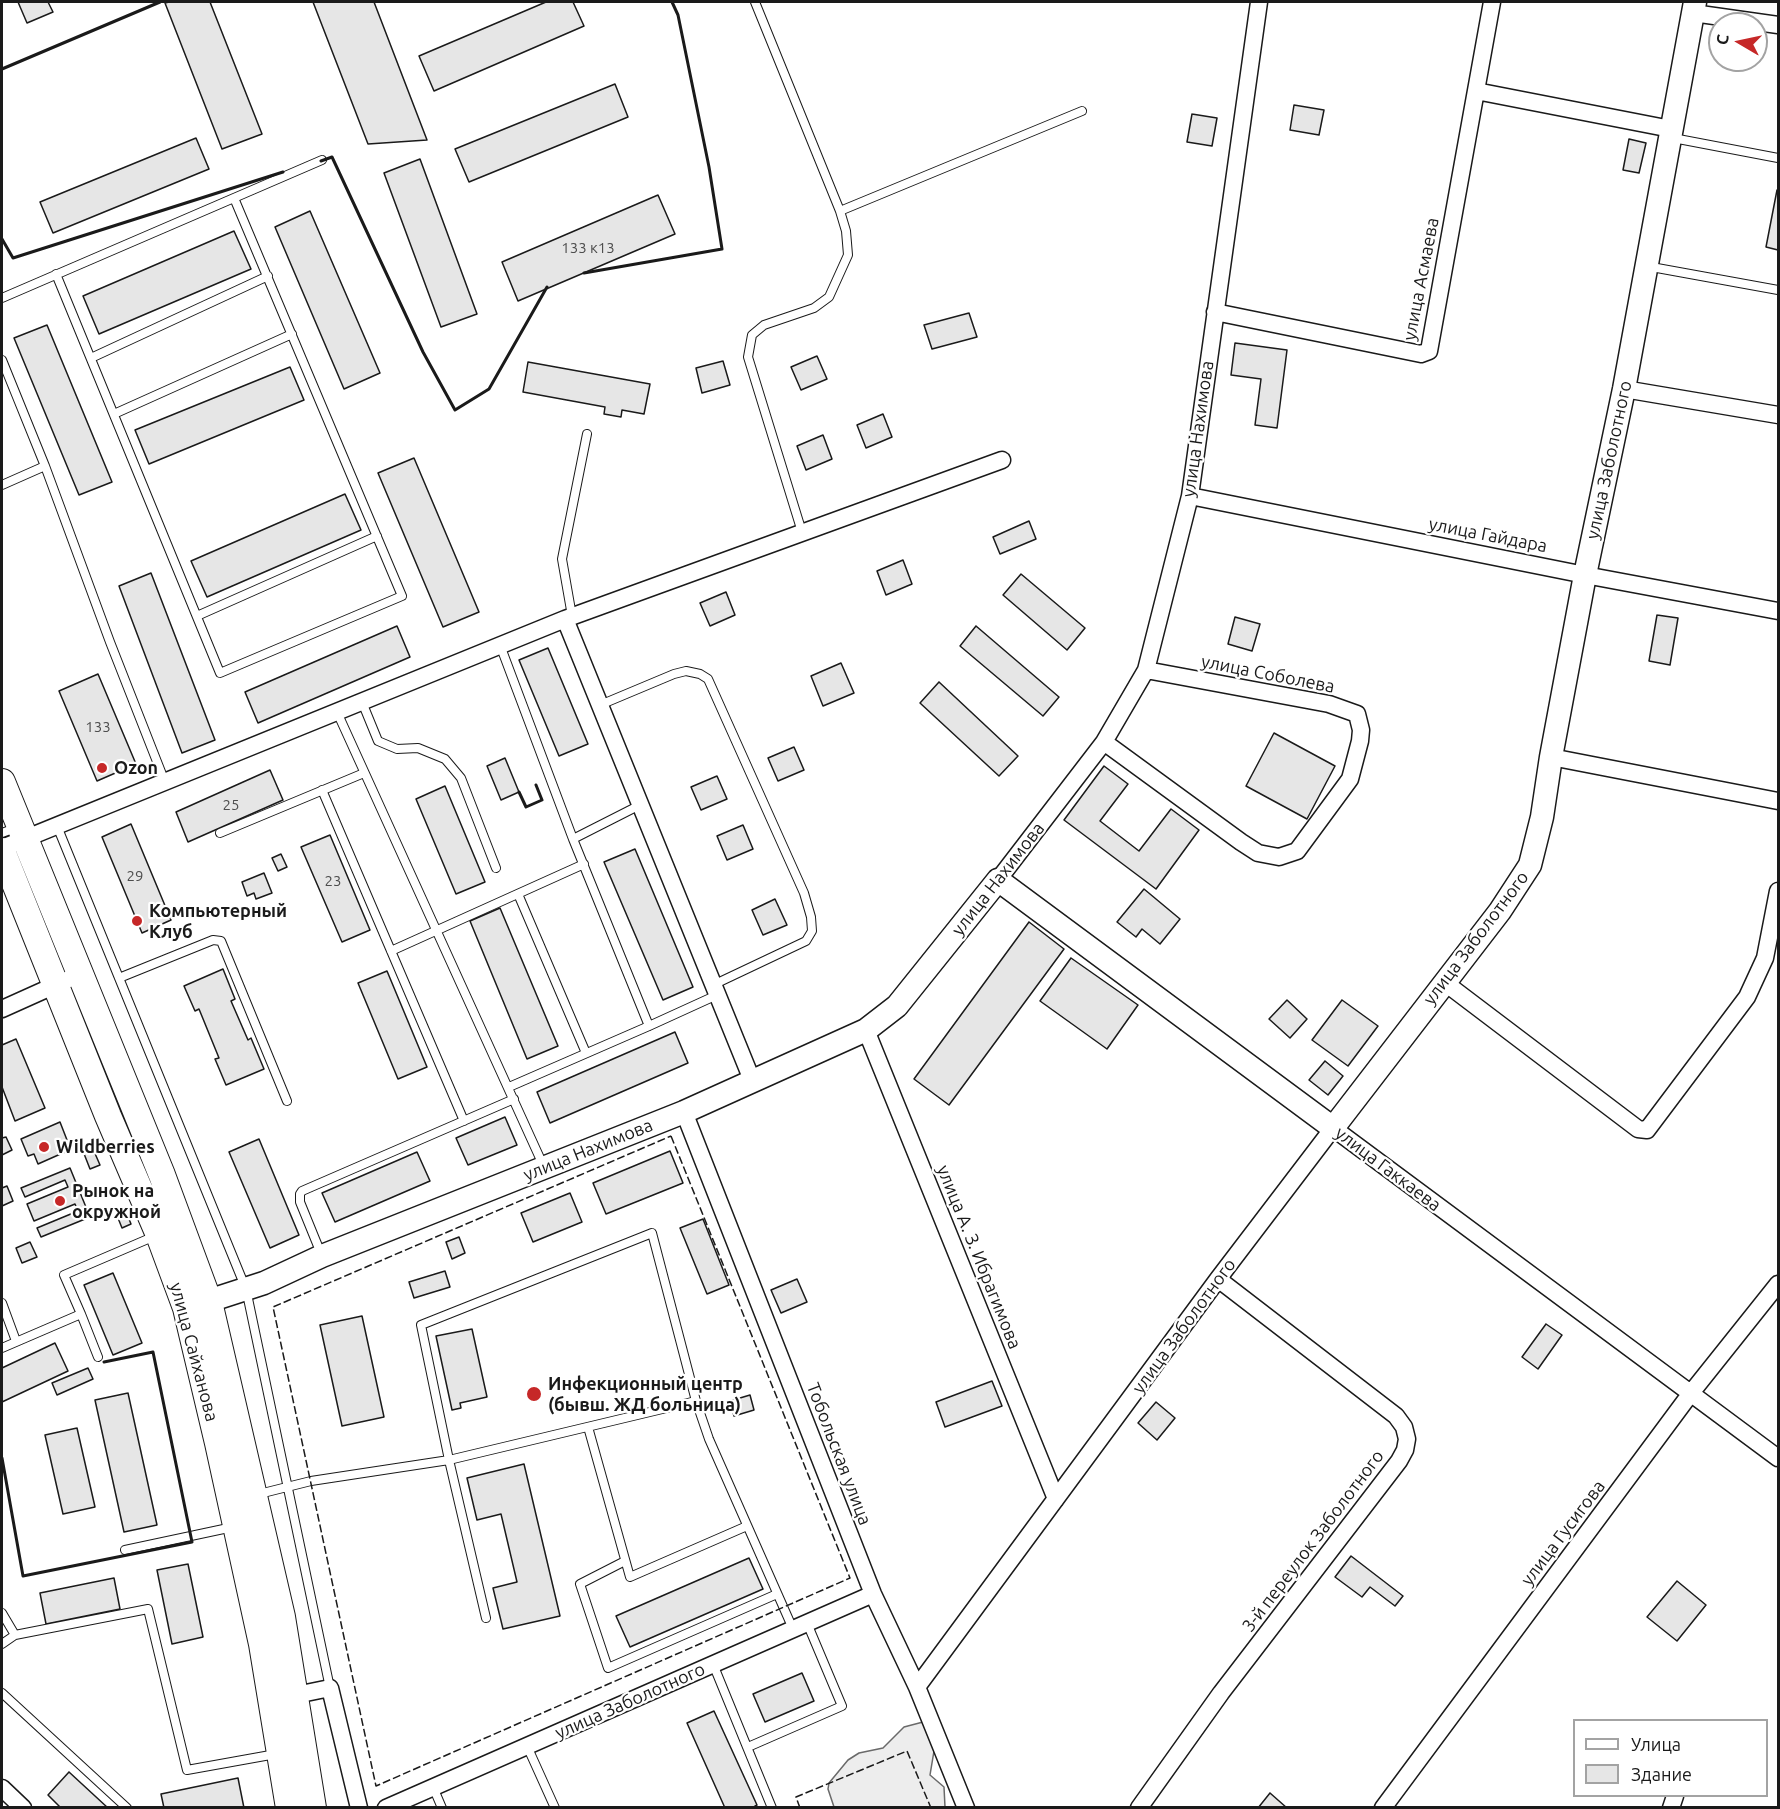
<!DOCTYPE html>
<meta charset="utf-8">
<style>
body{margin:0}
#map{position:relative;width:1780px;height:1809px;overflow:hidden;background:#fff;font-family:Ubuntu,sans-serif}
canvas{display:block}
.frame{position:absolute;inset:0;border:3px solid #1a1a1a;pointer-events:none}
.legend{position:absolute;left:1573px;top:1719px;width:195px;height:78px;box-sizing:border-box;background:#fff;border:2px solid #a3a3a3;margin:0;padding:8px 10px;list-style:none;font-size:18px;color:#1a1a1a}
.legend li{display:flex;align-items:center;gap:12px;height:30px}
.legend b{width:30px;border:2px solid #a3a3a3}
.north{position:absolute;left:1708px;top:12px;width:60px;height:60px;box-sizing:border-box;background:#fff;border:2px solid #a3a3a3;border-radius:50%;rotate:279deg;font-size:16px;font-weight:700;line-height:24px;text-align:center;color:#1a1a1a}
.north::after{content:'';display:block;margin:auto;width:21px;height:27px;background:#c62828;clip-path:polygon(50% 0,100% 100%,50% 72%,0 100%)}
</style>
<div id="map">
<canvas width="1780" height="1809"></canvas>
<div class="frame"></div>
<ul class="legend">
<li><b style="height:8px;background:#fff"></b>Улица</li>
<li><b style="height:16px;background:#e6e6e6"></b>Здание</li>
</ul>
<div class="north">С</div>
</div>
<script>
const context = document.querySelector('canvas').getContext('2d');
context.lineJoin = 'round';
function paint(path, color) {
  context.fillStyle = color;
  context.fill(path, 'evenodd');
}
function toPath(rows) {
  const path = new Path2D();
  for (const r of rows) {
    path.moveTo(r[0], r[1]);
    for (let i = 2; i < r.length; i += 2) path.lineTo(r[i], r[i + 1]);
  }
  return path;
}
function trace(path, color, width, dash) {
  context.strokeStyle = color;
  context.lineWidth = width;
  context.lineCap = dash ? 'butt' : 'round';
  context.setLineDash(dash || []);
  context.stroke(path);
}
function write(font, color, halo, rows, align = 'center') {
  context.font = font + ' Ubuntu,sans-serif';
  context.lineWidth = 4.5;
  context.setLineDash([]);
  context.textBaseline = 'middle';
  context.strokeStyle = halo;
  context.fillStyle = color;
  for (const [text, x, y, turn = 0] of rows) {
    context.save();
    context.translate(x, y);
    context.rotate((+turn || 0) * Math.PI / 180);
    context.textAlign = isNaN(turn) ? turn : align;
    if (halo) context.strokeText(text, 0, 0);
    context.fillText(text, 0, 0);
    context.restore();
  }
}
const built = toPath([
 [923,1722,937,1733,930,1775,944,1787,945,1807,834,1807,828,1789,829,1783,848,1760,859,1753,883,1748,904,1727,923,1722]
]);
paint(built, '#ededed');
trace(built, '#6a6a6a', 1.5);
const building = toPath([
 [18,2,48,2,53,12,27,23,18,2],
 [169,2,210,2,262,134,222,149,165,3,169,2],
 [313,2,374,2,427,140,368,144,313,2],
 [546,2,573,2,584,26,434,91,419,56,546,2],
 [615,84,628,117,469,182,455,149,615,84],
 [1294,105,1324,110,1319,135,1290,130,1294,105],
 [1192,114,1217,118,1212,146,1187,142,1192,114],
 [196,138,209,169,53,233,40,202,196,138],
 [1629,139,1646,143,1639,173,1623,170,1629,139],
 [420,159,477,314,441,327,384,173,420,159],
 [1777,190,1778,190,1778,250,1766,247,1777,190],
 [658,195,675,234,518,301,502,262,658,195],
 [310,211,380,373,344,389,275,227,310,211],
 [234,231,251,269,99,334,83,296,234,231],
 [969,313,977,337,932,349,924,325,969,313],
 [47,325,112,482,79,495,14,338,47,325],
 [1235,343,1287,350,1277,428,1255,425,1261,379,1231,375,1235,343],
 [817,356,827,379,801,390,791,367,817,356],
 [723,361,730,385,702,393,696,368,723,361],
 [528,362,650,384,644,414,622,410,621,417,604,414,605,407,523,392,528,362],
 [290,367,304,400,149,464,135,430,290,367],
 [883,414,892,437,866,448,857,425,883,414],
 [823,435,832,459,806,470,797,446,823,435],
 [414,458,479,612,443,627,378,473,414,458],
 [345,494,361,530,207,597,191,561,345,494],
 [1029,521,1036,539,1000,554,993,537,1029,521],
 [903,560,912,584,886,595,877,571,903,560],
 [151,573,215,740,182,753,119,586,151,573],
 [1021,574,1085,628,1067,650,1003,595,1021,574],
 [726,592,735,615,710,626,700,603,726,592],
 [1657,615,1678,618,1670,665,1649,661,1657,615],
 [1235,617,1260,624,1252,651,1228,644,1235,617],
 [397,626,410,657,258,723,245,692,397,626],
 [976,626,1059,697,1043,716,960,646,976,626],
 [548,648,588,744,559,756,519,660,548,648],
 [841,663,854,693,823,706,811,676,841,663],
 [98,674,136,764,97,781,59,691,98,674],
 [939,682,1018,756,999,776,920,703,939,682],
 [1274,733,1335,766,1307,819,1246,786,1274,733],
 [794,747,804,770,778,781,768,758,794,747],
 [505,758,519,792,501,800,487,766,505,758],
 [1104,766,1128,784,1100,821,1139,851,1171,809,1199,830,1156,889,1064,820,1104,766],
 [270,770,283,800,188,842,176,812,270,770],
 [717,776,727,799,701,810,691,787,717,776],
 [445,786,485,882,456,894,416,799,445,786],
 [131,824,171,920,142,933,102,837,131,824],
 [743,825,753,849,727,860,717,836,743,825],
 [330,835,370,930,342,942,301,847,330,835],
 [635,849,693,987,663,1000,604,862,635,849],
 [281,854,287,867,278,871,272,858,281,854],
 [264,873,272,893,256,899,254,893,247,896,242,882,264,873],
 [1144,889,1180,919,1160,944,1142,929,1136,937,1117,922,1144,889],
 [775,899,787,925,763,935,752,910,775,899],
 [500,908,558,1046,527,1059,470,921,500,908],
 [1029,922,1064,949,949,1105,914,1079,1029,922],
 [1071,958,1138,1005,1107,1049,1040,1001,1071,958],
 [223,969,235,999,231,1001,248,1040,251,1038,264,1069,226,1085,215,1059,219,1058,199,1009,195,1011,184,986,223,969],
 [387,971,427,1067,398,1079,358,983,387,971],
 [1287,1000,1307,1019,1290,1038,1269,1019,1287,1000],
 [1342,1000,1378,1026,1348,1066,1312,1040,1342,1000],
 [675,1032,688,1063,550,1123,537,1092,675,1032],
 [16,1039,45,1108,15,1121,2,1087,2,1045,16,1039],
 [1325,1061,1343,1076,1328,1095,1309,1080,1325,1061],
 [505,1117,517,1145,468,1165,456,1138,505,1117],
 [60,1122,67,1140,61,1142,65,1152,38,1164,34,1154,28,1156,21,1139,60,1122],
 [6,1137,12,1150,2,1155,2,1138,6,1137],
 [259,1139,299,1235,270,1248,229,1152,259,1139],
 [90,1142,100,1165,90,1169,81,1146,90,1142],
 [670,1151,683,1183,606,1214,593,1183,670,1151],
 [417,1152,430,1181,335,1222,322,1193,417,1152],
 [70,1168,90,1217,41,1237,37,1228,78,1211,75,1204,34,1221,27,1204,68,1187,65,1180,25,1197,21,1188,70,1168],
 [7,1186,13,1201,2,1206,2,1188,7,1186],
 [570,1193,582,1222,533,1242,521,1213,570,1193],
 [127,1214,131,1224,122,1228,118,1218,127,1214],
 [703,1219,729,1285,707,1294,680,1228,703,1219],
 [459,1237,465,1253,452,1259,446,1242,459,1237],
 [30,1242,37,1257,22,1263,16,1248,30,1242],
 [445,1271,450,1287,414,1298,409,1282,445,1271],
 [113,1273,142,1343,113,1355,84,1285,113,1273],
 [797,1279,807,1302,781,1313,771,1290,797,1279],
 [362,1316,384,1417,342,1426,320,1325,362,1316],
 [1546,1324,1562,1335,1538,1369,1522,1357,1546,1324],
 [472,1329,487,1397,460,1403,461,1408,452,1410,436,1336,472,1329],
 [55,1343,68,1371,2,1402,2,1368,55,1343],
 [88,1368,93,1379,57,1395,52,1383,88,1368],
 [992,1381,1002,1406,945,1427,936,1402,992,1381],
 [128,1393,157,1525,124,1532,95,1400,128,1393],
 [750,1395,754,1410,734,1416,730,1401,750,1395],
 [1156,1402,1175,1418,1157,1440,1138,1423,1156,1402],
 [77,1428,95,1507,63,1514,45,1435,77,1428],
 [524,1464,560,1616,503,1629,493,1588,517,1582,501,1514,477,1520,467,1478,524,1464],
 [1351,1556,1403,1596,1395,1606,1370,1587,1362,1597,1335,1577,1351,1556],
 [749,1558,763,1589,630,1647,616,1616,749,1558],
 [188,1564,203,1637,172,1644,157,1570,188,1564],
 [114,1578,120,1609,46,1624,40,1593,114,1578],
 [1677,1581,1706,1605,1677,1641,1647,1617,1677,1581],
 [802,1673,814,1701,765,1722,753,1694,802,1673],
 [714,1711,757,1805,752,1808,725,1808,687,1723,714,1711],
 [69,1772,108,1808,61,1808,48,1795,69,1772],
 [238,1778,244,1808,164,1808,161,1794,238,1778],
 [1270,1793,1287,1808,1258,1808,1270,1793]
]);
paint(building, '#e6e6e6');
trace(building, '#1a1a1a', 1.5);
const lane = toPath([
 [755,2,840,211,846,231,848,255,829,297,814,308,764,325,752,335,748,357,802,532],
 [1673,138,1778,158],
 [840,211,1082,111],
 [1646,266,1778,290],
 [56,274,220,673,402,596,234,198],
 [2,298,322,160],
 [91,358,268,276],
 [2,360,45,466,110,642,165,782],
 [114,414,292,334],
 [2,485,45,466],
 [197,616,377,536],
 [572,616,562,559,587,434],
 [500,645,573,839,649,1026,717,995],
 [362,702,378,741,397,749,418,748,445,759,461,778,496,868],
 [600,705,674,674,686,671,700,674,708,679,804,893,811,917,812,931,806,941,713,985],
 [337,712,544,1167],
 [322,790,464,1121],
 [57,826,246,1289,330,1688],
 [2,833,18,827],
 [220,833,364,773],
 [573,839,640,805],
 [518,894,586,1053],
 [391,951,584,864],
 [119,978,213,940,221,941,287,1101],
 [509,1087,649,1026],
 [322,1256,300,1202,300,1194,302,1191,514,1099],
 [2,1303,16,1341],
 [81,1314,98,1357],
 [2,1348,81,1314,64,1275,155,1236],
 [588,1427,630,1577,747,1526],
 [255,1495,311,1481,449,1460,696,1401],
 [125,1550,233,1527],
 [625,1561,580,1584,608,1668,777,1594],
 [2,1613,15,1635],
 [486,1618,449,1460,421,1325,652,1233,696,1401,709,1439,793,1629],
 [2,1644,15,1635,148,1609,187,1770,276,1754],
 [713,1664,772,1808],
 [2,1693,127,1808],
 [527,1746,555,1808],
 [748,1747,842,1706,807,1623],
 [433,1787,442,1808]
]);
const street = toPath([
 [1693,13,1778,25],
 [1476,91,1671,129],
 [1215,312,1421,354,1429,351,1492,2],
 [1624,389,1778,415],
 [1190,496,1585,575,1778,611],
 [565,619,752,1080],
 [1104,742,1241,842,1258,853,1279,857,1297,851,1350,779,1360,741,1361,730,1357,714,1329,704,1146,670],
 [1551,757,1778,801],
 [2,848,565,619,1002,460],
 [998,880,1104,742,1146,670,1190,496,1259,2],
 [1444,982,1638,1129,1647,1130,1747,997,1765,958,1778,891],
 [2,1009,80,974],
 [866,1030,1056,1499],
 [684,1112,873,1594,917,1687,966,1808],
 [917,1687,1218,1279,1333,1128,1778,1458],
 [296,1695,330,1688,359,1808],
 [2,1788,23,1808],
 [386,1808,873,1594],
 [1139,1808,1221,1693,1399,1461,1405,1450,1407,1439,1404,1427,1396,1416,1218,1279],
 [1383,1808,1691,1393,1778,1284],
 [1671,1808,1675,1796]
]);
const secondary = toPath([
 [193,1306,264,1283,322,1256,684,1112,866,1030,897,1006,998,880,1333,1128,1500,911,1530,865,1542,817,1551,757,1585,575,1624,389,1695,2]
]);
const primary = toPath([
 [2,782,162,1175,209,1302,282,1617,313,1808],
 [2,851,108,1116,159,1235,186,1308,218,1443,262,1644,289,1808]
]);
trace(lane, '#1a1a1a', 10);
trace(street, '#1a1a1a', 19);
trace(secondary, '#1a1a1a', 25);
trace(primary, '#1a1a1a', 28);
trace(lane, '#fff', 8);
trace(street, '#fff', 16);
trace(secondary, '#fff', 22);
trace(primary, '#fff', 26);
trace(toPath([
 [671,1136,850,1578,376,1786,273,1307,671,1136],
 [800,1808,796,1797,907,1751,931,1808]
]), '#1a1a1a', 1.5, [8, 3]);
trace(toPath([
 [2,69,160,2],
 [321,161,332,157,423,352,455,410,489,389,547,287],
 [2,239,13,258,283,172],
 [584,273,722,249,709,167,678,15,672,2],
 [519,792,526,807,542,800,536,785],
 [2,1458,23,1576,192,1542,153,1352,104,1362]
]), '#1a1a1a', 3);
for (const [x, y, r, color] of [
 [102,768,6,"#c62828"],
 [137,921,6,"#c62828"],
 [44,1147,6,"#c62828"],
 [60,1201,6,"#c62828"],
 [534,1394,8,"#c62828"]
]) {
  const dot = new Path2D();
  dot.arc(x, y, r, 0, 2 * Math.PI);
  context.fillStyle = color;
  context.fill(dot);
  trace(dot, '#fff', 2);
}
write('15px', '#4d4d4d', null, [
 ["133 к13",588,248],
 ["133",98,727],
 ["25",231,805],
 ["29",135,876],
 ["23",333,881]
]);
write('18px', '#1a1a1a', '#fff', [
 ["улица Асмаева",1421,279,-79],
 ["улица Нахимова",1198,429,-82],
 ["улица Заболотного",1609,460,-78],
 ["улица Гайдара",1488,535,11],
 ["улица Соболева",1268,674,11],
 ["улица Нахимова",998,879,-52],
 ["улица Заболотного",1476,938,-53],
 ["улица Нахимова",588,1150,-22],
 ["улица Гаккаева",1388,1169,37],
 ["улица А. З. Ибрагимова",979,1257,68],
 ["улица Заболотного",1184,1326,-54],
 ["улица Сайханова",194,1352,75],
 ["Тобольская улица",839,1454,69],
 ["улица Гусигова",1563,1533,-53],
 ["3-й переулок Заболотного",1313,1541,-53],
 ["улица Заболотного",630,1701,-24]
]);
write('bold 18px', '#1a1a1a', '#fff', [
 ["Ozon",114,768],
 ["Компьютерный",149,911],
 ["Клуб",149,932],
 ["Wildberries",56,1147],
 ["Рынок на",72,1191],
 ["окружной",72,1212],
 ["Инфекционный центр",548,1384],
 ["(бывш. ЖД больница)",548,1405]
], 'left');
</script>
